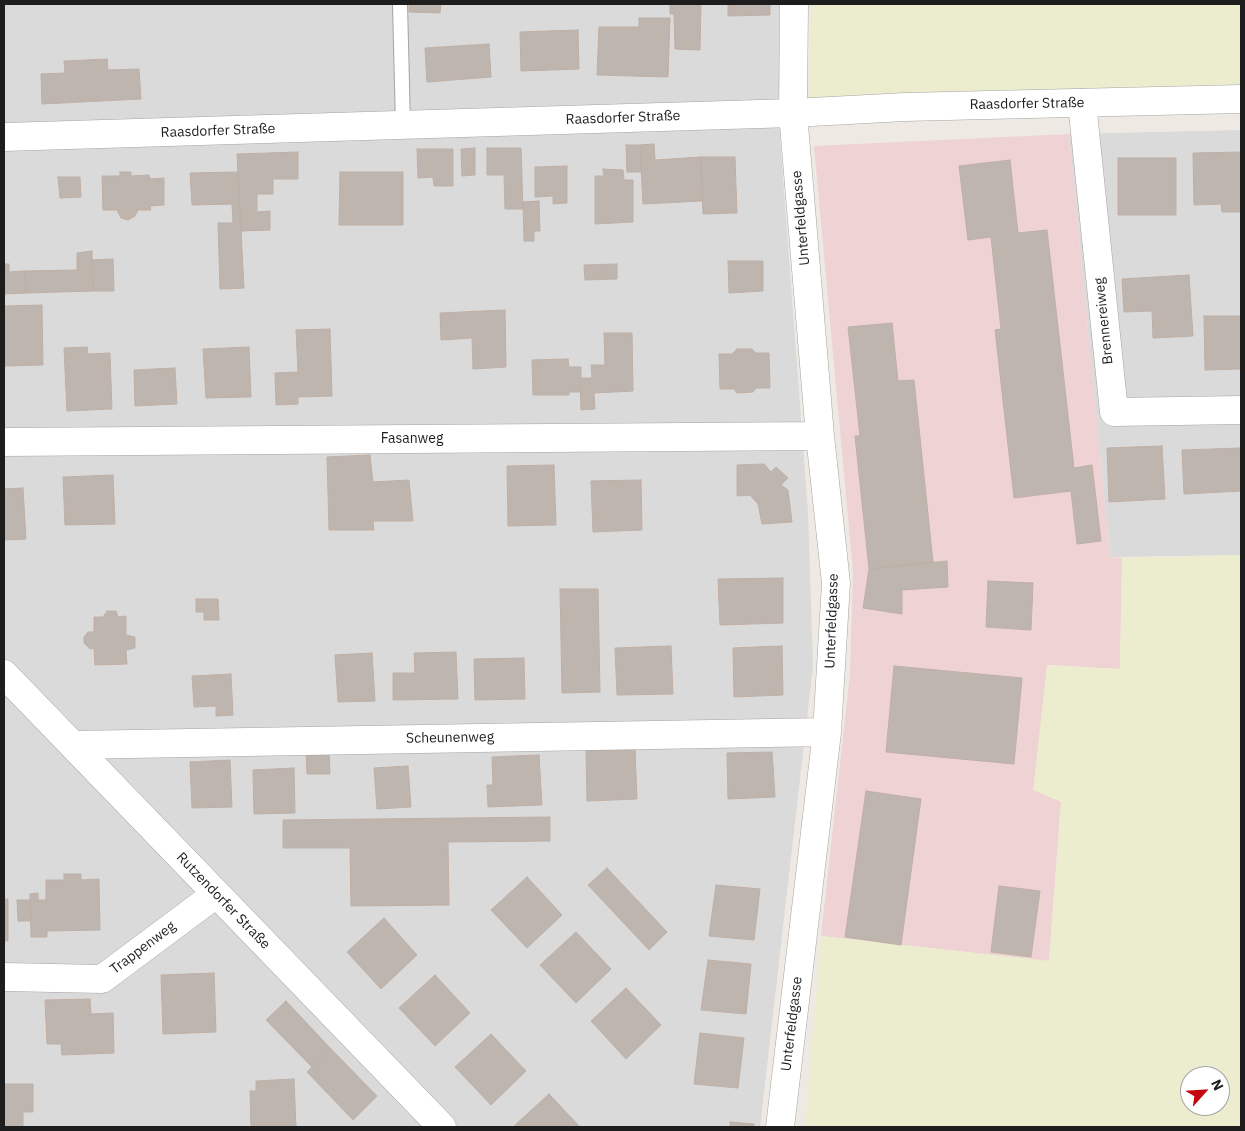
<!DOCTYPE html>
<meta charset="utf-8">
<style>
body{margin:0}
#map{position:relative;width:1245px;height:1131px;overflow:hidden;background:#eeeae3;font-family:"IBM Plex Sans",sans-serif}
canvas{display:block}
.frame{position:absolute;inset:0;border:5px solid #1d1d1d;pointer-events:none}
.north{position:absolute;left:1180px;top:1066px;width:50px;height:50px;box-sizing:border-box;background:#fff;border:1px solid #a5a5a5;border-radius:50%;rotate:64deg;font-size:14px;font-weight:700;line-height:20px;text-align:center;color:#1d1d1d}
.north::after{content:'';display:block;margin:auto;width:18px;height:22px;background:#c4060f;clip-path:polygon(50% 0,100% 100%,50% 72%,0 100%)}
</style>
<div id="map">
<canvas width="1245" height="1131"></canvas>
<div class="frame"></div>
<div class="north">N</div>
</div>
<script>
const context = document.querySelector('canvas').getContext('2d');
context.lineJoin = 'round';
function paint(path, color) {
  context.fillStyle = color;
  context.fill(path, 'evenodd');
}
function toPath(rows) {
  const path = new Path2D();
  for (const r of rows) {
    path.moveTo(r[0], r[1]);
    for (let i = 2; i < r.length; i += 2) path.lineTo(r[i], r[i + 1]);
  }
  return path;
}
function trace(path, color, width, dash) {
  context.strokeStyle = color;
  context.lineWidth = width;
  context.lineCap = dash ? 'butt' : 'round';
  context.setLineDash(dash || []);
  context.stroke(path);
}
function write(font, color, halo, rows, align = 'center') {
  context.font = font + ' "IBM Plex Sans",sans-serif';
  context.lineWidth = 4;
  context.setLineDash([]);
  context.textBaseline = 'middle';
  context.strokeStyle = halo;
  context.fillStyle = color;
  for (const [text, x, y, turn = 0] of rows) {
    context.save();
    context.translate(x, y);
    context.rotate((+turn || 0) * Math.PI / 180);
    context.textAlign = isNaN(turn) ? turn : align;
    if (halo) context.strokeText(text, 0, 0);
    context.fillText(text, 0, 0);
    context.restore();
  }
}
paint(toPath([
 [4,4,779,4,780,138,808,512,813,666,760,1127,4,1127],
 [1241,130,1241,555,1110,557,1069,134]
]), '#dbdada');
paint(toPath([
 [1069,134,1110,557,1122,558,1120,669,1047,665,1061,801,1049,961,821,936,850,674,853,572,814,146]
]), '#efd2d3');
paint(toPath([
 [811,4,1241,4,1241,86,809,99],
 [1241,555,1241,1127,805,1127,821,936,1049,961,1061,802,1033,790,1047,665,1120,669,1122,558],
 [1190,1076,1220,1076,1220,1106,1190,1106]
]), '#ececce');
const building = toPath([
 [409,4,441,4,440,13,409,12,409,4],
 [670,4,701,4,700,50,675,49,674,14,670,14,670,4],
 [728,4,770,4,770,15,728,16,728,4],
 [639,18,670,18,668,77,597,75,599,27,639,27,639,18],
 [578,30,579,69,521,71,520,32,578,30],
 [489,44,491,77,427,82,425,48,489,44],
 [107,59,108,70,139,69,141,99,42,104,41,74,65,73,64,61,107,59],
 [654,144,655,160,701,157,702,201,643,204,640,145,654,144],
 [626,145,640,145,641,172,627,172,626,145],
 [475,148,475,175,462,176,461,149,475,148],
 [487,148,521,148,523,209,505,209,504,175,487,175,487,148],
 [417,149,453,149,453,186,434,186,433,177,418,178,417,149],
 [298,152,298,179,273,179,273,194,257,194,257,212,270,211,270,230,241,231,237,154,298,152],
 [1241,152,1241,212,1222,212,1221,204,1194,205,1193,153,1241,152],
 [701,157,735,157,737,213,703,214,701,157],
 [1118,158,1176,158,1176,215,1118,215,1118,158],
 [1010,160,1018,233,1047,230,1074,468,1092,465,1101,541,1077,544,1071,491,1014,498,995,330,1001,329,991,237,968,240,959,166,1010,160],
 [567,166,567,203,553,204,553,196,535,197,535,167,567,166],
 [603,169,623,170,624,180,633,180,633,222,595,224,595,176,604,176,603,169],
 [120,172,131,172,131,176,149,175,150,179,164,178,164,205,150,206,151,210,138,210,135,216,128,220,121,218,117,210,103,210,102,176,120,176,120,172],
 [238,172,244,288,220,289,218,223,233,223,232,204,192,205,190,173,238,172],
 [340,172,403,172,403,225,339,225,340,172],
 [58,177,80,177,81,197,60,198,58,177],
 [539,201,540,231,534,231,534,241,524,241,523,202,539,201],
 [92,251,93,291,26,293,25,271,77,270,77,253,92,251],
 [113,259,114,291,93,291,92,260,113,259],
 [728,261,763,261,763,291,729,293,728,261],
 [4,264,9,264,9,272,25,271,26,293,4,294,4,264],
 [617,264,617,279,585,280,584,265,617,264],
 [1189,275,1193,336,1153,338,1152,311,1124,312,1122,279,1189,275],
 [42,305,43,365,4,366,4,306,42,305],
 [505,310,506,367,473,369,472,338,441,340,440,313,505,310],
 [1204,316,1241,316,1241,369,1205,370,1204,316],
 [892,323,898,381,914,380,933,562,869,569,855,436,860,436,848,327,892,323],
 [330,329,332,396,298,397,298,404,276,405,275,373,298,372,296,330,330,329],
 [604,333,632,333,633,391,594,393,595,409,581,410,580,378,592,378,591,365,605,365,604,333],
 [87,347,88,354,110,353,112,409,67,411,64,348,87,347],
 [249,347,251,397,206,398,203,349,249,347],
 [737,349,752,349,756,353,769,353,770,388,756,388,753,392,737,393,734,389,720,389,719,354,732,354,737,349],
 [568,359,569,367,581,367,581,392,569,392,569,395,533,395,532,360,568,359],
 [175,368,177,404,135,406,134,370,175,368],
 [1162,446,1165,499,1109,502,1107,448,1162,446],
 [1240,448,1241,491,1184,494,1182,450,1240,448],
 [370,455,373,482,409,480,413,521,373,521,374,530,329,530,327,457,370,455],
 [764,464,771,472,776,467,788,478,781,485,788,490,792,522,762,524,758,504,750,495,737,496,737,465,764,464],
 [554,465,556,525,508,526,507,466,554,465],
 [113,475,115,524,65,525,63,477,113,475],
 [641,480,642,530,593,532,591,481,641,480],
 [23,488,26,539,4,540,4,489,23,488],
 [947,561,948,587,902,590,902,614,863,608,869,569,947,561],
 [783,578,783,623,720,625,718,579,783,578],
 [988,581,1033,583,1031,630,986,627,988,581],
 [560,589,598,589,600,692,562,693,560,589],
 [196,599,218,599,219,620,204,620,204,612,196,612,196,599],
 [107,611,116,611,118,617,126,616,126,635,135,637,135,648,126,650,127,664,95,665,94,648,90,649,84,643,84,637,88,632,94,632,94,617,103,617,107,611],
 [671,646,673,694,617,695,615,648,671,646],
 [782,646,783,695,734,697,733,648,782,646],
 [456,652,458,699,393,700,393,673,415,673,414,653,456,652],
 [372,653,375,701,338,702,335,655,372,653],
 [524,658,525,699,475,700,474,659,524,658],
 [894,666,1022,678,1014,764,886,752,894,666],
 [231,674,233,715,216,716,216,706,194,707,192,676,231,674],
 [635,749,637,799,587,801,586,750,635,749],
 [306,750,329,750,330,774,307,774,306,750],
 [772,752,775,797,728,799,727,753,772,752],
 [539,755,542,805,488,807,487,785,493,785,492,757,539,755],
 [230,760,232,807,192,808,190,762,230,760],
 [408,766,411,807,377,809,374,768,408,766],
 [294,768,295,813,254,814,253,770,294,768],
 [866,791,921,799,901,945,845,937,866,791],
 [550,817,550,841,448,842,449,905,351,906,350,848,283,848,283,820,550,817],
 [607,868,667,932,649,950,588,885,607,868],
 [64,874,81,874,81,880,99,879,100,930,47,931,47,937,31,937,30,894,38,893,38,900,46,900,46,880,64,880,64,874],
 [527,877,562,915,527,948,491,910,527,877],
 [716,885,760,889,754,940,709,936,716,885],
 [999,886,1040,891,1031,957,991,952,999,886],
 [4,899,8,899,8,941,4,941,4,899],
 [17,900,30,900,31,921,18,921,17,900],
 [384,918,417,955,381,989,347,952,384,918],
 [576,932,611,969,576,1003,540,965,576,932],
 [708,960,751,964,746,1014,701,1010,708,960],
 [214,973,216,1032,163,1034,161,975,214,973],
 [435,975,470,1013,435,1046,399,1008,435,975],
 [626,988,661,1025,626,1059,591,1021,626,988],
 [90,999,91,1014,113,1013,114,1053,62,1055,61,1044,47,1044,45,1000,90,999],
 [286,1001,331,1049,312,1067,266,1020,286,1001],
 [700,1033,744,1038,738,1088,694,1084,700,1033],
 [491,1034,526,1071,491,1105,455,1067,491,1034],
 [331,1049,377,1096,353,1120,307,1072,331,1049],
 [294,1079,296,1127,251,1127,250,1091,256,1091,256,1081,294,1079],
 [4,1084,33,1084,33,1112,23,1112,23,1127,4,1127,4,1084],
 [549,1094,580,1127,513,1127,549,1094],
 [730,1122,754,1124,754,1127,730,1127,730,1122]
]);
paint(building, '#beb5af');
trace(building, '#bfb0a6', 1);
const service = toPath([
 [400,4,403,125]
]);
const minor = toPath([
 [1082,103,1114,412,1241,410],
 [4,442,820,436],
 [73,745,827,732],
 [4,977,102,979,216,894],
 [780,1127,827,732,836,583,820,436,793,113,794,4]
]);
const tertiary = toPath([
 [4,137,793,113,905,107,1241,99],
 [4,674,442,1127]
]);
trace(service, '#a4a4a4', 16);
trace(minor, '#a4a4a4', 29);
trace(tertiary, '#a4a4a4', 29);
trace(service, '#fff', 14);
trace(minor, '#fff', 28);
trace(tertiary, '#fff', 28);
write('14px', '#1d1d1d', '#fff', [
 ["Raasdorfer Straße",1027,104,-1],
 ["Raasdorfer Straße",623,118,-2],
 ["Raasdorfer Straße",218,131,-2],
 ["Unterfeldgasse",801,218,-95],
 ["Brennereiweg",1104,321,-96],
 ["Fasanweg",412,439],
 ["Unterfeldgasse",832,621,-88],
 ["Scheunenweg",450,738,-1],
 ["Rutzendorfer Straße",223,901,46],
 ["Trappenweg",143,948,-37],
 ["Unterfeldgasse",792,1024,-83]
]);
</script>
